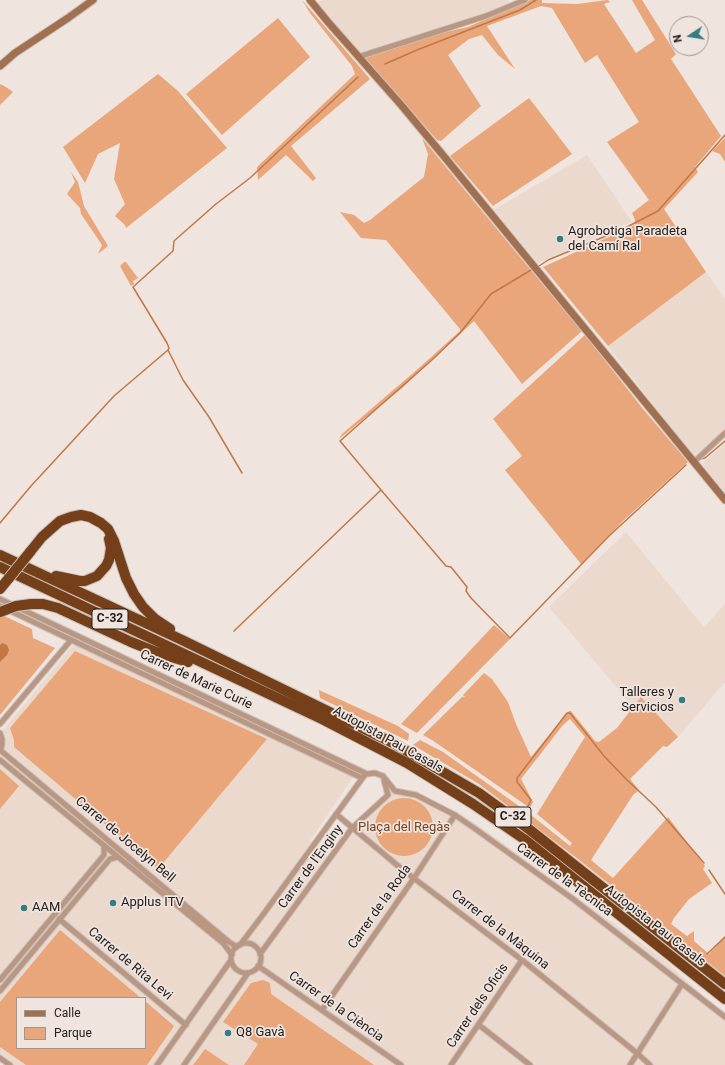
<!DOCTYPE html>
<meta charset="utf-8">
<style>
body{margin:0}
#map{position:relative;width:725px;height:1065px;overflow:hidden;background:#efe4de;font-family:Roboto,sans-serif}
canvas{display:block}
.legend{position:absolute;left:16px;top:997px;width:130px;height:52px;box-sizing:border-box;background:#efe4de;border:1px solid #9e9691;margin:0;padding:5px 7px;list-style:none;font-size:12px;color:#24201e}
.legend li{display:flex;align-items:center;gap:8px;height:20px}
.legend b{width:20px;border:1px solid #9e9691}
.north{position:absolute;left:669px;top:16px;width:40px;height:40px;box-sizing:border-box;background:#efe4de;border:1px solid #9e9691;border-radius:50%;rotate:258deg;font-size:11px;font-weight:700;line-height:16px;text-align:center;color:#24201e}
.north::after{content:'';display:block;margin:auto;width:14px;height:18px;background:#347c83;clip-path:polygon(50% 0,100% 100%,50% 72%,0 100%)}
</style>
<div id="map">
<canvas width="725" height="1065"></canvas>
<ul class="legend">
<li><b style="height:5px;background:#a17051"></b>Calle</li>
<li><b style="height:11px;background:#e9a67a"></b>Parque</li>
</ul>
<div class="north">N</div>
</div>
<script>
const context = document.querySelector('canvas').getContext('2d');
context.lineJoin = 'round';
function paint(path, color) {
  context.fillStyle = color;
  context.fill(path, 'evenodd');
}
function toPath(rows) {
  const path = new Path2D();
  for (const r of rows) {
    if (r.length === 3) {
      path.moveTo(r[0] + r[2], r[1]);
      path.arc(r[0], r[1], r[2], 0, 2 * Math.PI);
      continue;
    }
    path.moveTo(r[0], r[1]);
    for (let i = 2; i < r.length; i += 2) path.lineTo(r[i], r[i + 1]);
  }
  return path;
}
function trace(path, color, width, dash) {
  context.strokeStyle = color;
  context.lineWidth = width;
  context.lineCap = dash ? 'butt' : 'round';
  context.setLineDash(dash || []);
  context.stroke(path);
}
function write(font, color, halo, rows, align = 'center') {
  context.font = font + ' Roboto,sans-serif';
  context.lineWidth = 3.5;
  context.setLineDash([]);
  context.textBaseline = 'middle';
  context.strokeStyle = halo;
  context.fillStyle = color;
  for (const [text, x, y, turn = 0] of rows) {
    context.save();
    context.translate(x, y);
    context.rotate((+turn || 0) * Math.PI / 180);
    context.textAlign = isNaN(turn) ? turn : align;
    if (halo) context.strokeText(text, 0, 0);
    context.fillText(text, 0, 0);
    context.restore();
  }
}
paint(toPath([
 [322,0,509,0,510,2,482,14,360,55,317,4],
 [587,155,632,222,538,263,494,210],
 [706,272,725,299,725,430,694,457,608,346],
 [725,443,725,493,702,464],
 [626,532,704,627,725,604,725,682,678,737,641,698,633,707,549,607],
 [74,644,353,777,310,841,330,858,352,828,385,799,386,785,396,791,412,790,478,825,662,958,725,1015,725,1065,11,1065,12,1062,0,1053,0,734],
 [17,998,145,998,145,1048,17,1048]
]), '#ebd9ce');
paint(toPath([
 [302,0,370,79,291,146,316,178,313,181,286,155,258,180,257,167,355,74,352,66,310,13],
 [530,0,542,0,542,3,577,4,608,0,610,2,604,4,636,53,655,40,632,0,642,0,676,54,671,59,721,136,695,167,698,172,664,209,706,272,608,346,543,267,635,225,635,220,632,213,649,200,607,142,639,122,597,55,585,63,552,8,541,6,487,26,515,69,498,55,482,35,469,39,448,55,481,106,441,141,437,140,365,58,441,33,468,27],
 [278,18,310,57,222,135,186,94],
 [158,74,178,91,227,148,126,228,125,225,115,216,125,204,114,179,120,143,98,154,85,183,63,147],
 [0,84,6,87,13,92,0,105],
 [529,98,572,154,493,206,450,156],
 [422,138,529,268,582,331,522,384,474,321,401,389,339,439,342,434,419,368,460,331,460,329,386,240,361,238,340,212,354,215,364,223,370,220,424,177,428,154],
 [725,138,725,162,720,154,712,151],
 [71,172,78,182,84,206,108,246,98,254,102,245,81,214,80,208,67,194,75,182],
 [124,262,126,262,138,278,133,281,134,284,131,286,120,266],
 [585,335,643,409,688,462,624,520,581,564,505,470,522,456,493,419],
 [0,614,32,629,33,638,55,648,0,715],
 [494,625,510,639,417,733,401,724],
 [75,651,267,739,158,869,14,747,14,740,10,728],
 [484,673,492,679,508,702,516,724,531,757,569,711,571,711,595,741,599,742,617,728,633,707,641,697,678,737,667,747,663,746,630,779,639,790,633,795,591,860,613,878,668,817,705,866,703,869,712,883,689,899,674,918,671,924,687,936,694,931,694,941,709,954,725,936,725,976,578,859,479,784,413,745,420,740,443,752,526,811,570,846,572,843,537,814,585,737,570,719,563,725,521,779,533,802,530,808,432,740,423,735,462,697,465,697,463,695],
 [319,690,398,726,409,734,408,741,320,698],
 [0,769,19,786,0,809],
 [404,827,29],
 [60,930,141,998,17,998,17,1048,145,1048,145,1001,174,1026,147,1065,26,1065,0,1047,0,1002],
 [263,980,270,983,271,994,374,1065,244,1065,258,1044,223,1022,251,983],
 [205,1049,229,1065,193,1065]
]), '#e9a67a');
paint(toPath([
 [2,643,7,645,9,650,7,655,0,662,0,645]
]), '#c17846');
trace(toPath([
 [385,64,417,50,520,10,536,0],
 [539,266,548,260,623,229,658,211,725,135],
 [168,350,183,380,209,417,242,473],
 [701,459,705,458,725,441],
 [381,490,340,441,433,359,460,333,491,294,531,270],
 [0,523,31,486,114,396,168,350,169,348,167,343,133,287,173,251,174,241,216,204,250,178,358,77],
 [234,631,381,490,446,566,451,567,467,587,466,591,471,598,510,638,609,536,686,465],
 [528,806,531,800,517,782,517,778,567,713,570,713,604,756,627,780,656,807,704,863],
 [709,870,725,894],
 [707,954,725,937]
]), '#c17846', 1.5);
const minor = toPath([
 [358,57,486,16,525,0],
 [694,462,725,433],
 [0,599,367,774,375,773,383,776],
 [0,606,362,778],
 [0,724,71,640],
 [0,733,2,739,2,745,0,751],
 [0,750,229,942,237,947],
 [0,760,223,943,232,955],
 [383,776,395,791,416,795,455,815,474,828,573,899,725,1017],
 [336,814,403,870,522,960,638,1054,650,1065],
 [59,919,186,1025],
 [246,958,15],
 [240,945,265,912,364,776],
 [260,954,352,828,388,795,384,780],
 [258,966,401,1065],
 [0,980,104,855,104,845],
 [0,991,110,859,118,857],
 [322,1010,414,878,455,815],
 [479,1025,530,1065],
 [0,1058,10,1065],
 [157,1065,231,960],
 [184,1065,248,973],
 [451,1065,522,960],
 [630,1065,682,984]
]);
const secondary = toPath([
 [310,0,328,22,402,106,447,160,725,500],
 [0,66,15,53,68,18,93,0]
]);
const motorway = toPath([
 [30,552,42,537,60,521,71,517,81,515,90,517,101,523,108,529,114,541,126,578,134,594,143,607,155,619,170,629],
 [0,555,182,640,393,743,479,793,530,830,725,984],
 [0,567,322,719,407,763,473,804,524,839,725,999],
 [56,576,80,581,85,581,97,576,106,566,109,560,111,548,109,539],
 [0,589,9,578],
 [31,604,43,604,58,608,131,642,161,654,188,662]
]);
trace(minor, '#cac1bb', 7);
trace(secondary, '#cac1bb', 9);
trace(motorway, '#cac1bb', 12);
trace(minor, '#b99782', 5);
trace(secondary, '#a17051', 7);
trace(motorway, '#754019', 10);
const motorwayBridge = toPath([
 [9,578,30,552],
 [0,612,16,606,31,604]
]);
trace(motorwayBridge, '#cac1bb', 12, []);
trace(motorwayBridge, '#754019', 10);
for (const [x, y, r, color] of [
 [560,239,4,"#347c83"],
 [682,700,4,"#347c83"],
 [113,903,4,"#347c83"],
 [24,908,4,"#347c83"],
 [228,1033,4,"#347c83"]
]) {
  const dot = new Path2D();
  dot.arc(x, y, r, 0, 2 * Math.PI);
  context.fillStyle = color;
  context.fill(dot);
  trace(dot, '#efe4de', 1.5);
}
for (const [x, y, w] of [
 [110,619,36],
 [513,817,36]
]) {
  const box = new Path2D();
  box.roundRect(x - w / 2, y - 10, w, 20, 3);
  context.fillStyle = '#efe4de';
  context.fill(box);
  trace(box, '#24201e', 1);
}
write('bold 12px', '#24201e', null, [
 ["C-32",110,619],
 ["C-32",513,817]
]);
write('13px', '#24201e', '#efe4de', [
 ["Agrobotiga Paradeta",568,232],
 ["del Camí Ral",568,247],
 ["Talleres y",674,693,"right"],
 ["Servicios",674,708,"right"],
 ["Applus ITV",121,903],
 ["AAM",32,908],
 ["Q8 Gavà",236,1033]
], 'left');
write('13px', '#24201e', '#efe4de', [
 ["Carrer de Marie Curie",196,680,25],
 ["Autopista Pau Casals",388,740,29],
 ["Carrer de Jocelyn Bell",125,840,40],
 ["Carrer de l'Enginy",311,867,-54],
 ["Carrer de la Tècnica",564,880,36],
 ["Carrer de la Roda",380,907,-55],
 ["Autopista Pau Casals",655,926,38],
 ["Carrer de la Màquina",500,930,38],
 ["Carrer de Rita Levi",130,964,40],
 ["Carrer dels Oficis",478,1006,-56],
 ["Carrer de la Ciència",336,1007,35]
]);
write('13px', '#784521', '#efe4de', [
 ["Plaça del Regàs",404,828]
]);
</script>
